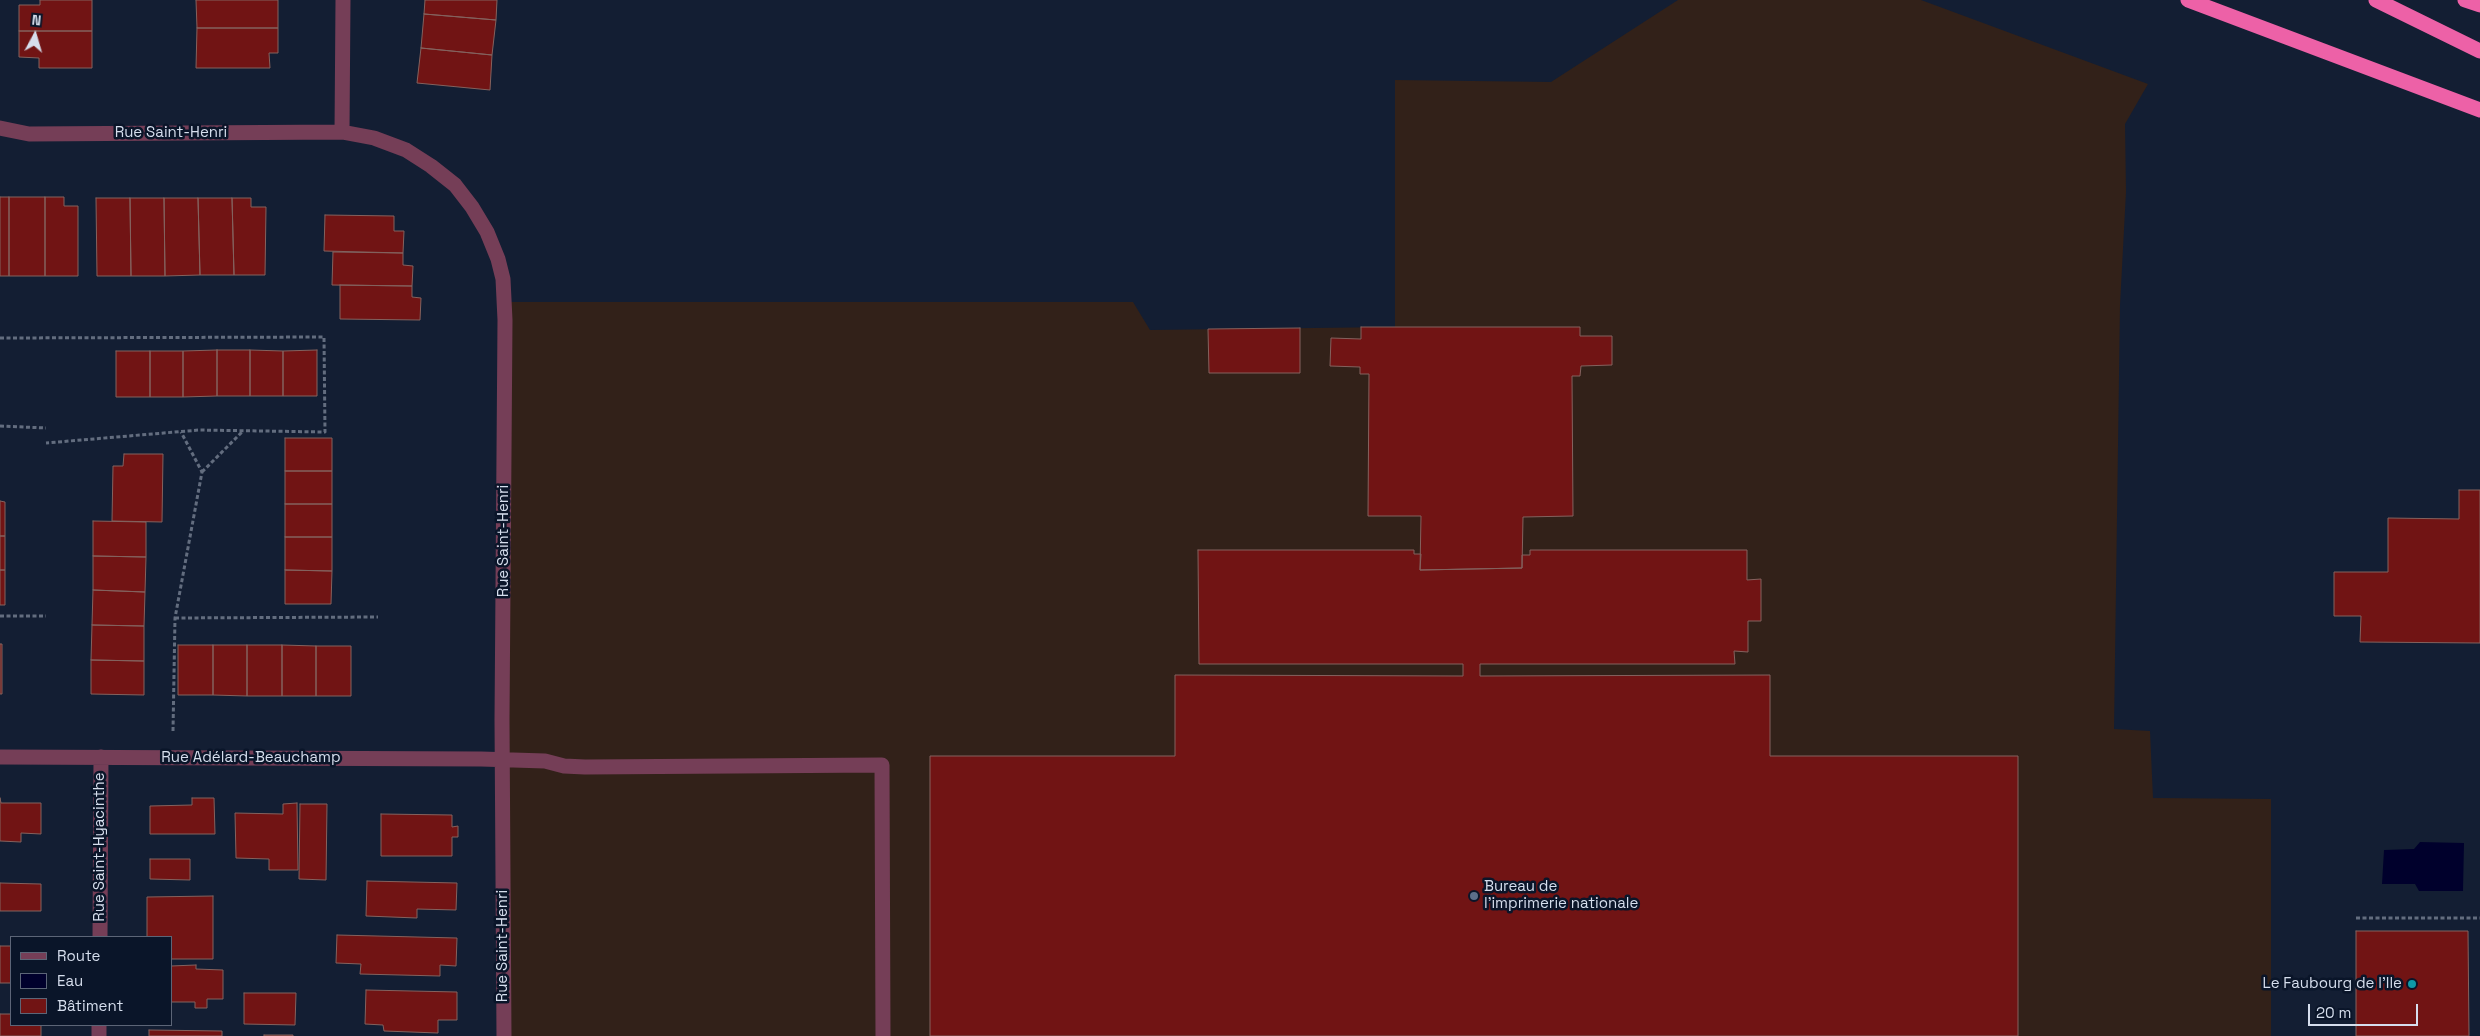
<!DOCTYPE html>
<meta charset="utf-8">
<style>
body{margin:0}
#map{position:relative;width:2480px;height:1036px;overflow:hidden;background:#131e33;font-family:"Space Grotesk",sans-serif}
canvas{display:block}
.legend{position:absolute;left:10px;top:936px;width:162px;height:90px;box-sizing:border-box;background:#0a1529;border:1px solid #5c6577;margin:0;padding:6px 9px;list-style:none;font-size:15px;color:#d6deed}
.legend li{display:flex;align-items:center;gap:10px;height:25px}
.legend b{width:25px;border:1px solid #5c6577}
.north{position:absolute;left:10px;top:10px;width:50px;height:50px;-webkit-text-stroke:4px #0a1529;paint-order:stroke;rotate:6deg;font-size:14px;font-weight:700;line-height:20px;text-align:center;color:#d6deed}
.north::after{content:'';display:block;margin:auto;width:18px;height:22px;background:#d6deed;clip-path:polygon(50% 0,100% 100%,50% 72%,0 100%)}
.scale{position:absolute;left:2308px;top:1004px;width:110px;height:22px;box-sizing:border-box;border:2px solid #d6deed;border-top:0;padding-left:6px;font-size:15px;line-height:18px;white-space:nowrap;color:#d6deed;-webkit-text-stroke:4px #0a1529;paint-order:stroke}
</style>
<div id="map">
<canvas width="2480" height="1036"></canvas>
<ul class="legend">
<li><b style="height:6px;background:#753e57"></b>Route</li>
<li><b style="height:14px;background:#00002c"></b>Eau</li>
<li><b style="height:14px;background:#711414"></b>Bâtiment</li>
</ul>
<div class="north">N</div>
<div class="scale">20 m</div>
</div>
<script>
const context = document.querySelector('canvas').getContext('2d');
context.lineJoin = 'round';
function paint(path, color) {
  context.fillStyle = color;
  context.fill(path, 'evenodd');
}
function toPath(rows) {
  const path = new Path2D();
  for (const r of rows) {
    path.moveTo(r[0], r[1]);
    for (let i = 2; i < r.length; i += 2) path.lineTo(r[i], r[i + 1]);
  }
  return path;
}
function trace(path, color, width, dash) {
  context.strokeStyle = color;
  context.lineWidth = width;
  context.lineCap = dash ? 'butt' : 'round';
  context.setLineDash(dash || []);
  context.stroke(path);
}
function write(font, color, halo, rows, align = 'center') {
  context.font = font + ' "Space Grotesk",sans-serif';
  context.lineWidth = 5;
  context.setLineDash([]);
  context.textBaseline = 'middle';
  context.strokeStyle = halo;
  context.fillStyle = color;
  for (const [text, x, y, turn = 0] of rows) {
    context.save();
    context.translate(x, y);
    context.rotate((+turn || 0) * Math.PI / 180);
    context.textAlign = isNaN(turn) ? turn : align;
    if (halo) context.strokeText(text, 0, 0);
    context.fillText(text, 0, 0);
    context.restore();
  }
}
paint(toPath([
 [1678,0,1921,0,2148,84,2125,124,2126,192,2120,305,2114,729,2150,731,2153,798,2271,799,2271,1036,504,1036,505,302,1133,302,1150,330,1395,327,1395,80,1551,82]
]), '#322119');
paint(toPath([
 [2420,842,2464,843,2463,891,2419,891,2415,884,2382,884,2384,850,2414,849]
]), '#00002c');
const building = toPath([
 [40,0,92,0,92,31,19,31,19,5,40,5,40,0],
 [196,0,278,0,278,28,197,28,196,0],
 [425,0,497,0,496,20,424,14,425,0],
 [424,14,496,20,492,55,421,48,424,14],
 [197,28,278,28,278,53,269,53,270,68,196,68,197,28],
 [19,31,92,31,92,68,39,68,39,58,19,57,19,31],
 [421,48,492,55,490,90,417,83,421,48],
 [0,197,9,197,9,276,0,276,0,197],
 [9,197,45,197,45,276,9,276,9,197],
 [45,197,64,197,64,206,78,206,78,276,45,276,45,197],
 [96,198,130,198,131,276,97,276,96,198],
 [130,198,164,198,165,276,131,276,130,198],
 [164,198,198,198,200,275,165,276,164,198],
 [198,198,232,198,234,275,200,275,198,198],
 [232,198,251,198,251,207,266,207,265,275,234,275,232,198],
 [325,215,394,216,394,231,404,231,403,253,324,251,325,215],
 [333,252,403,253,403,265,413,266,412,286,332,285,333,252],
 [340,285,412,286,412,297,421,298,420,320,340,319,340,285],
 [1361,327,1580,327,1580,336,1612,336,1612,365,1581,366,1580,376,1572,376,1573,516,1523,517,1522,568,1420,570,1421,516,1368,516,1369,374,1360,374,1360,367,1330,366,1331,338,1361,339,1361,327],
 [1300,328,1300,373,1209,373,1208,329,1300,328],
 [217,350,217,396,183,397,183,351,217,350],
 [217,350,250,350,250,396,217,396,217,350],
 [250,350,283,351,283,396,250,396,250,350],
 [317,350,317,396,283,396,283,351,317,350],
 [116,351,150,351,150,397,116,397,116,351],
 [150,351,183,351,183,397,150,397,150,351],
 [285,438,332,438,332,471,285,471,285,438],
 [124,454,163,454,162,522,112,521,113,466,123,466,124,454],
 [285,471,332,471,332,504,285,504,285,471],
 [2459,490,2480,490,2480,643,2360,642,2361,616,2334,616,2334,572,2388,572,2388,518,2459,519,2459,490],
 [0,501,5,502,5,536,0,536,0,501],
 [285,504,332,504,332,537,285,537,285,504],
 [93,521,146,522,146,557,93,556,93,521],
 [0,536,5,536,5,570,0,570,0,536],
 [285,537,332,537,332,571,285,570,285,537],
 [1198,550,1414,550,1414,554,1421,554,1420,570,1522,568,1522,555,1530,555,1530,550,1747,550,1747,580,1761,579,1761,621,1748,621,1748,652,1734,651,1735,664,1480,664,1480,676,1770,675,1770,756,2018,756,2018,1036,930,1036,930,756,1175,756,1175,675,1463,676,1463,664,1199,664,1198,550],
 [93,556,146,557,145,592,93,590,93,556],
 [0,570,5,570,5,605,0,605,0,570],
 [285,570,332,571,331,604,285,604,285,570],
 [93,590,145,592,144,626,92,625,93,590],
 [92,625,144,626,144,661,91,660,92,625],
 [0,644,2,644,2,694,0,694,0,644],
 [178,645,213,645,213,695,178,695,178,645],
 [213,645,247,645,247,696,213,695,213,645],
 [247,645,282,645,282,696,247,696,247,645],
 [282,645,316,646,316,696,282,696,282,645],
 [316,646,351,646,351,696,316,696,316,646],
 [91,660,144,661,144,695,91,694,91,660],
 [0,798,1,803,41,803,41,834,21,833,21,842,0,841,0,798],
 [192,798,214,798,215,834,150,834,150,806,192,805,192,798],
 [297,803,298,870,269,870,269,859,236,858,235,813,283,814,283,804,297,803],
 [300,804,327,804,326,880,299,879,300,804],
 [381,814,452,815,452,827,458,826,458,837,452,837,452,856,381,856,381,814],
 [150,859,190,859,190,880,150,879,150,859],
 [367,881,457,883,456,910,417,909,417,918,366,916,367,881],
 [0,883,41,884,41,911,0,911,0,883],
 [213,896,213,959,171,959,171,937,147,937,147,897,213,896],
 [2356,931,2468,931,2469,1036,2356,1036,2356,931],
 [337,935,457,938,456,966,440,965,440,976,360,974,361,964,336,963,337,935],
 [0,946,11,946,11,983,0,983,0,946],
 [196,965,196,969,223,970,223,999,207,999,207,1008,195,1008,195,1002,171,1002,171,966,196,965],
 [366,990,457,992,457,1020,438,1020,438,1033,384,1031,383,1025,365,1024,366,990],
 [244,993,296,993,295,1025,244,1024,244,993],
 [0,1014,11,1014,11,1025,41,1025,41,1036,0,1036,0,1014],
 [149,1030,222,1031,222,1036,149,1036,149,1030],
 [264,1035,293,1035,293,1036,264,1036,264,1035]
]);
paint(building, '#711414');
trace(building, '#84625e', 1);
trace(toPath([
 [0,338,324,337,325,432,199,430,46,443],
 [0,426,46,428],
 [202,472,242,432],
 [0,616,46,616],
 [175,618,378,617],
 [173,731,175,618,202,472,181,432],
 [2356,918,2480,918]
]), '#636d7f', 3, [4, 2.5]);
trace(toPath([
 [0,128,29,134,342,132,374,138,406,150,431,166,455,185,472,207,487,232,498,259,503,279,505,320,502,719,504,1036],
 [342,132,343,0],
 [0,757,481,759,545,761,564,766,585,767,882,765,883,1036],
 [100,937,101,757],
 [99,1036,99,1025]
]), '#753e57', 15);
trace(toPath([
 [2188,0,2480,110],
 [2376,0,2480,51],
 [2465,0,2480,5]
]), '#ed61a7', 15);
for (const [x, y, r, color] of [
 [1474,896,5,"#5c6f8a"],
 [2412,984,5,"#0f9aa8"]
]) {
  const dot = new Path2D();
  dot.arc(x, y, r, 0, 2 * Math.PI);
  context.fillStyle = color;
  context.fill(dot);
  trace(dot, '#0a1529', 2);
}
write('15px', '#d6deed', '#0a1529', [
 ["Rue Saint-Henri",171,133],
 ["Rue Saint-Henri",504,541,-90],
 ["Rue Adélard-Beauchamp",251,758],
 ["Rue Saint-Hyacinthe",100,847,-90],
 ["Rue Saint-Henri",503,946,-90]
]);
write('15px', '#d6deed', '#0a1529', [
 ["Bureau de",1484,887],
 ["l'imprimerie nationale",1484,904],
 ["Le Faubourg de l'Ile",2402,984,"right"]
], 'left');
</script>
